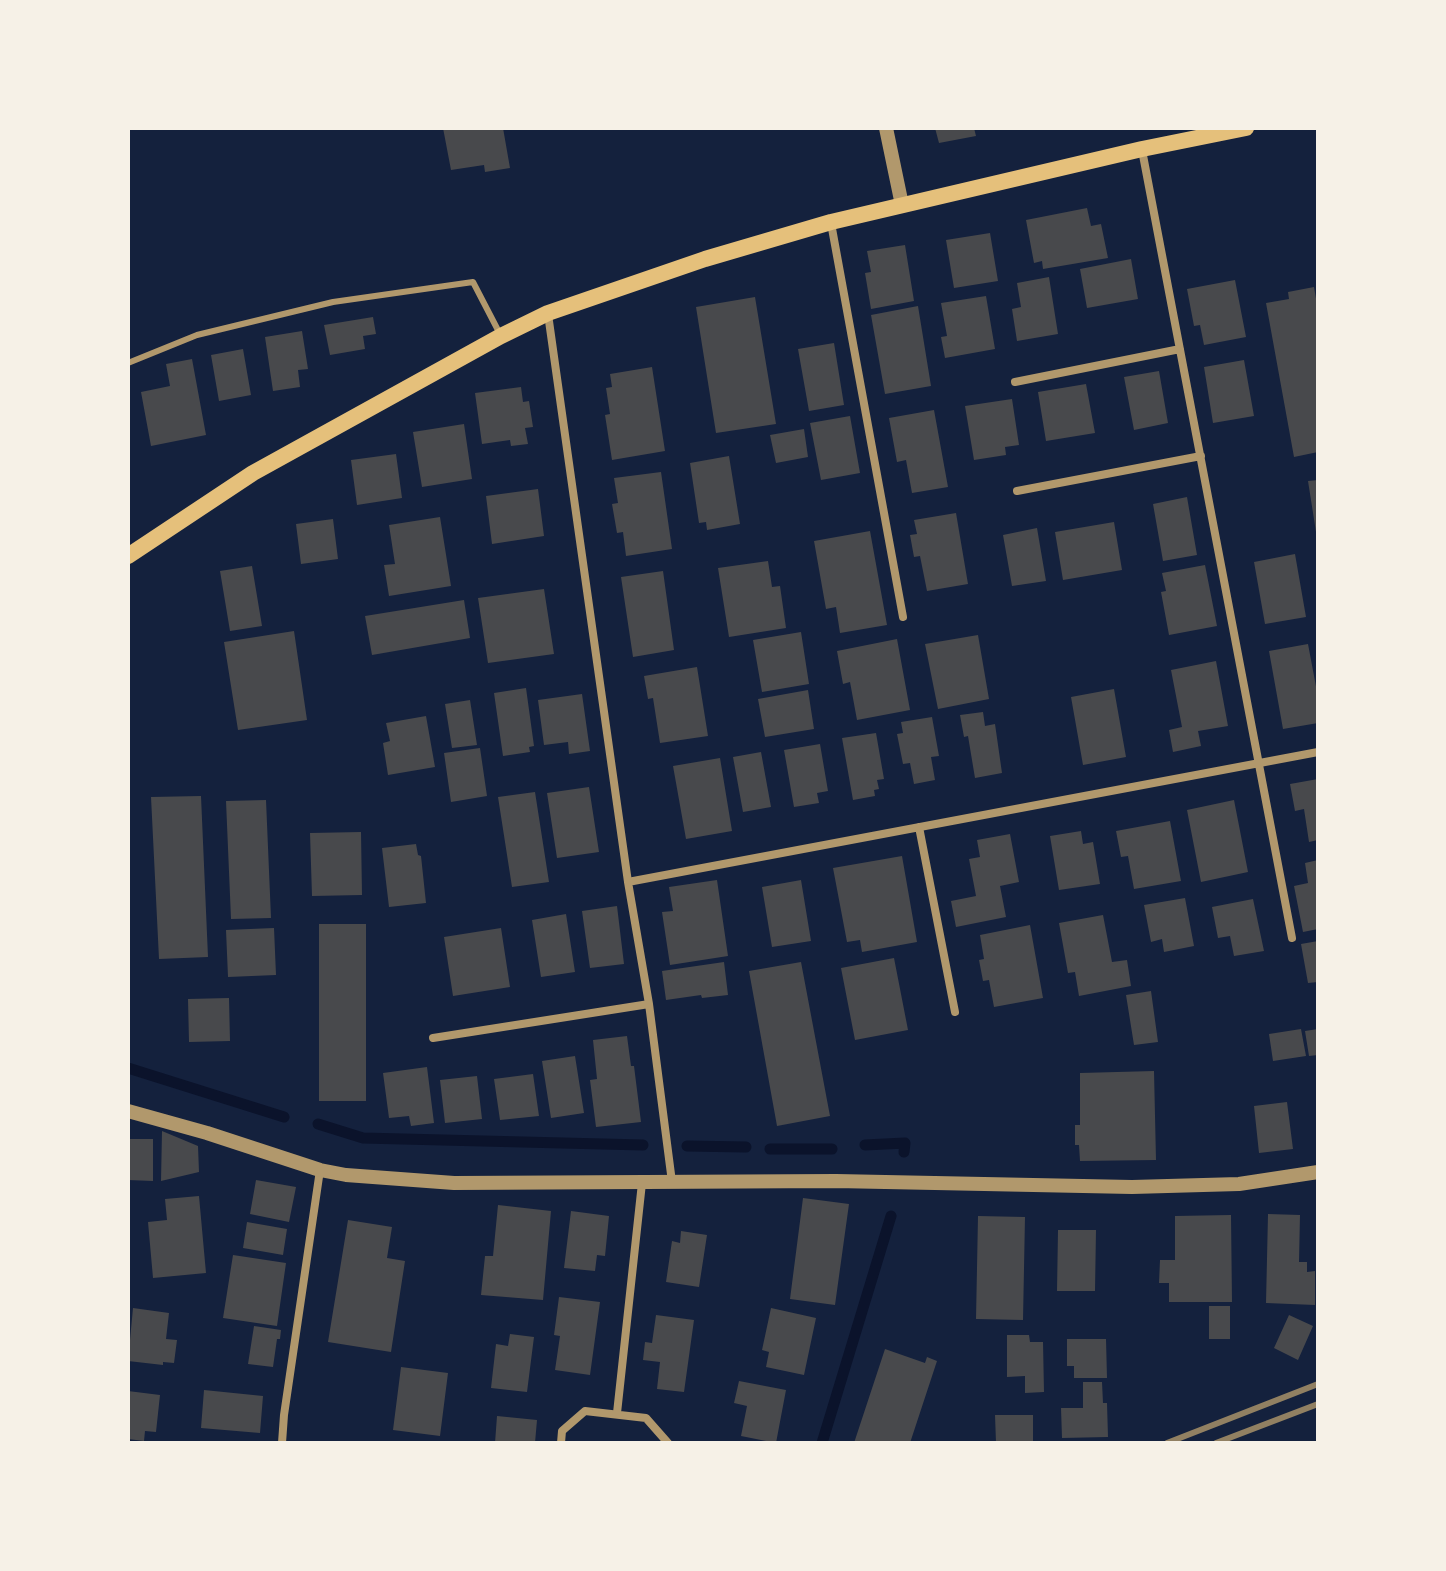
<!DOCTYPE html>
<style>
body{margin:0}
#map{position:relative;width:1446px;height:1571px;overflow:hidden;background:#14213d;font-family:"Fira Sans Condensed",sans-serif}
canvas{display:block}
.frame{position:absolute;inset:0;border:130px solid #f6f1e7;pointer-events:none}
</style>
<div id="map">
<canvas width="1446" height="1571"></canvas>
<div class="frame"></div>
</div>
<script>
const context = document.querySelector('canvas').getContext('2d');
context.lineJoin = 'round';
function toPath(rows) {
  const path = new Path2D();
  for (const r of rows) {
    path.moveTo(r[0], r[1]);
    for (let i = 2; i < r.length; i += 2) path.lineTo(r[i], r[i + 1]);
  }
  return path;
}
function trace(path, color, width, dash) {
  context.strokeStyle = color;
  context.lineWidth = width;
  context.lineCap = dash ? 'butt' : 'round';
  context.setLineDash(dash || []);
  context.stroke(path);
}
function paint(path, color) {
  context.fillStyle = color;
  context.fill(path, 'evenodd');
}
trace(toPath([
 [128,1068,284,1117],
 [318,1124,363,1138,643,1145],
 [865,1145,905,1143,904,1152],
 [687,1146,746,1147],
 [770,1149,832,1149],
 [822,1443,891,1216]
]), '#0b132b', 11);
paint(toPath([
 [443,128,503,128,510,168,485,172,484,165,451,170],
 [935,128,974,128,976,136,939,143],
 [1087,208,1091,226,1101,224,1108,258,1043,269,1042,261,1034,263,1026,220],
 [990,233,998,281,954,288,946,240],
 [905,245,914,301,871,309,865,273,871,272,867,251],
 [1131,259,1138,299,1087,308,1080,269],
 [1049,277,1058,334,1017,341,1012,309,1021,307,1017,283],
 [1235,280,1246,337,1204,345,1200,325,1194,326,1187,289],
 [1314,287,1318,310,1318,452,1294,457,1266,303,1289,299,1288,292],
 [986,296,995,349,945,358,941,337,947,336,941,303],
 [755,297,776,424,716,433,696,307],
 [918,306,931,386,885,394,871,315],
 [373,317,376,334,363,336,365,349,330,355,324,325],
 [302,331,308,369,298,370,300,387,273,391,265,337],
 [834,343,844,405,809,411,798,349],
 [243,349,251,395,219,401,211,355],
 [192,359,206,435,151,446,141,392,170,386,166,364],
 [1244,360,1254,416,1213,423,1204,367],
 [652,367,665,451,612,460,605,415,610,414,606,388,612,387,610,374],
 [1159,371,1168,423,1134,430,1124,377],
 [1086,384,1095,433,1046,441,1038,392],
 [521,387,523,402,529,401,533,427,525,428,528,444,511,446,510,440,482,444,475,393],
 [1012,399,1019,445,1005,447,1006,455,974,460,965,406],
 [934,410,948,487,912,493,906,460,897,462,889,418],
 [850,416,860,473,821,480,810,423],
 [464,424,472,479,422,487,413,432],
 [804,429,808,457,776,463,770,435],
 [396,454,402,498,357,505,351,460],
 [729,456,740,524,707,530,706,522,699,523,690,463],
 [661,472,672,549,626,556,623,532,617,533,612,504,618,503,614,478],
 [1318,480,1318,531,1316,532,1308,481],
 [538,489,544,536,492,544,486,496],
 [1187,497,1197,555,1163,561,1153,504],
 [956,513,968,584,927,591,920,556,914,557,910,535,917,534,914,520],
 [440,517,451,586,389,596,384,565,395,564,389,525],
 [333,519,338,559,301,564,296,524],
 [1114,522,1122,570,1063,580,1055,532],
 [1037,528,1046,581,1012,586,1003,535],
 [870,531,887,625,840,633,836,607,826,609,814,541],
 [1295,554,1306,617,1265,624,1254,562],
 [768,561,772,587,780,586,786,628,729,637,718,568],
 [1205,565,1217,626,1169,635,1161,592,1166,591,1162,573],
 [252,566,262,626,230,631,220,571],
 [663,571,674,650,633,657,621,577],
 [544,589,554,654,488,663,478,598],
 [464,600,470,638,372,655,365,616],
 [294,631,307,720,238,730,224,642],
 [801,632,809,684,762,692,753,640],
 [978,635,989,699,938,709,925,644],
 [897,639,910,710,857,720,850,682,843,684,837,651],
 [1308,644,1318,697,1318,723,1283,729,1269,651],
 [1216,661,1228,726,1198,731,1201,746,1173,752,1169,730,1182,727,1171,670],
 [697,667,708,736,660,743,653,698,648,699,644,676],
 [526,688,534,746,529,747,530,752,503,756,494,693],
 [1114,689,1126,757,1083,765,1071,697],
 [808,690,814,729,765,737,758,699],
 [582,694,590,751,569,754,568,742,544,745,538,700],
 [470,700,477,745,452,748,445,704],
 [983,712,985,726,995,724,1002,773,975,778,968,736,964,737,960,715],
 [426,716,435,767,388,775,383,743,390,741,386,723],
 [932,717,939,756,931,757,935,780,914,784,910,763,903,764,897,734,903,733,901,722],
 [876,733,884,779,877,780,879,789,874,790,875,796,853,800,842,738],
 [820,744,828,791,817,793,819,803,794,807,784,750],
 [480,748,487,796,451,802,444,753],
 [761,752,771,807,743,812,733,757],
 [720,758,732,831,686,839,673,766],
 [1318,779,1318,840,1309,842,1304,809,1295,811,1290,784],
 [589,787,599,852,557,858,547,793],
 [535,792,549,882,512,887,498,797],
 [201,796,208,957,159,959,151,797],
 [266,800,271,918,231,919,226,801],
 [1234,800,1248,872,1201,882,1187,810],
 [1170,821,1181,881,1134,889,1128,856,1121,857,1116,831],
 [1081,831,1083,844,1093,842,1100,884,1059,890,1050,836],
 [361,832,362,895,312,896,310,833],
 [1010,834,1019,882,1000,886,1006,917,956,927,951,901,976,896,969,859,980,857,977,840],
 [416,844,418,855,421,856,426,903,389,907,382,848],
 [902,856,917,942,862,952,860,940,847,942,833,868],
 [1318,860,1318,929,1303,932,1294,886,1308,883,1305,863],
 [717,880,728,956,670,965,662,912,673,911,669,887],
 [801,880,811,941,772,947,762,887],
 [1185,898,1194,946,1164,952,1162,939,1151,942,1144,905],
 [1253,899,1264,951,1234,956,1230,936,1218,938,1212,907],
 [617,906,624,964,590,968,582,911],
 [566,914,575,972,541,977,532,920],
 [1103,915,1112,962,1127,960,1131,986,1079,996,1075,972,1068,973,1059,923],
 [319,924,366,924,366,1101,319,1101],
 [1030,925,1043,998,994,1007,989,980,983,981,979,960,984,959,980,935],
 [274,928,276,975,228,977,226,930],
 [501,928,510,987,453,996,444,937],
 [1318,941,1318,982,1308,983,1301,944],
 [894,958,908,1030,855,1040,841,968],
 [724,962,728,995,702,998,701,995,666,1000,662,971],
 [801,962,830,1116,777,1126,749,971],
 [1151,991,1158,1042,1134,1045,1126,995],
 [229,998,230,1041,189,1042,188,999],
 [1301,1029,1306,1056,1273,1061,1269,1034],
 [1318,1029,1318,1055,1309,1056,1305,1031],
 [627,1036,631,1066,634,1066,641,1122,596,1127,590,1080,597,1079,593,1040],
 [575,1056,584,1113,551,1118,542,1061],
 [427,1067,434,1123,411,1126,409,1116,389,1118,383,1073],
 [1154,1071,1156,1160,1080,1161,1079,1145,1075,1145,1075,1125,1080,1125,1080,1073],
 [533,1074,539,1116,500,1120,494,1079],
 [477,1076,482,1119,445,1123,440,1080],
 [1287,1102,1293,1149,1259,1153,1254,1106],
 [162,1131,198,1146,199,1172,161,1181],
 [128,1139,153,1139,153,1181,128,1180],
 [256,1180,296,1187,289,1222,250,1214],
 [199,1196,206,1273,153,1278,148,1222,167,1220,165,1199],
 [803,1198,849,1204,835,1305,790,1299],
 [498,1205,551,1211,543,1300,481,1295,485,1256,493,1256],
 [571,1211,609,1216,605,1256,597,1255,595,1271,564,1268],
 [1268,1214,1300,1215,1299,1262,1307,1262,1307,1272,1315,1271,1315,1305,1266,1303],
 [1231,1215,1232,1302,1169,1302,1169,1283,1159,1283,1160,1260,1175,1260,1175,1216],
 [978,1216,1025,1217,1023,1320,976,1319],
 [348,1220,392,1227,387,1258,405,1261,391,1352,328,1342],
 [247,1222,287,1229,283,1255,243,1248],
 [1058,1230,1096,1230,1095,1291,1057,1291],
 [681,1231,707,1235,699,1287,666,1282,672,1241,680,1243],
 [233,1255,286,1263,277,1326,223,1318],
 [559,1297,600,1302,590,1375,555,1370,560,1336,554,1335],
 [1209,1306,1230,1306,1230,1339,1209,1339],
 [133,1308,169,1313,166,1339,177,1340,174,1363,163,1362,163,1365,128,1361],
 [771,1308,816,1318,804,1375,766,1367,769,1352,762,1350],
 [656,1315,694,1320,684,1392,657,1389,660,1362,643,1360,645,1342,652,1343],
 [1289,1315,1313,1326,1298,1360,1274,1348],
 [254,1326,281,1330,280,1339,277,1339,273,1367,248,1364],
 [510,1334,534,1337,527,1392,491,1388,496,1344,508,1346],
 [1007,1335,1029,1335,1030,1342,1043,1342,1044,1392,1025,1393,1025,1376,1007,1377],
 [1067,1339,1106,1339,1107,1378,1074,1378,1074,1366,1067,1366],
 [885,1349,925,1363,927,1357,937,1361,910,1443,854,1443],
 [401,1367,448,1373,440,1436,393,1430],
 [739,1381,786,1390,776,1443,741,1436,747,1406,734,1403],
 [1083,1382,1102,1382,1103,1403,1107,1403,1108,1437,1062,1438,1061,1408,1083,1408],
 [204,1390,263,1396,260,1433,201,1428],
 [128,1391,160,1395,156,1432,145,1431,144,1441,128,1439],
 [995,1415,1033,1415,1033,1443,996,1443],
 [497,1416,537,1420,535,1443,495,1443]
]), '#48494c');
trace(toPath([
 [128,363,197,335,333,302,473,282,501,336]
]), '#b1986c', 6);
trace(toPath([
 [1142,150,1292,938],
 [831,223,903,617],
 [548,314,628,882,649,1004,672,1182],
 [1015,382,1180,349],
 [1017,491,1201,456],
 [919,827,955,1012],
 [628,882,1318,752],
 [433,1038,649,1004],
 [617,1413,642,1183],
 [282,1443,284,1415,320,1170],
 [561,1443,562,1431,585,1411,646,1418,668,1443]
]), '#b1986c', 8);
trace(toPath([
 [886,128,902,205],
 [128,1111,207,1133,320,1170,346,1175,454,1183,836,1181,1132,1187,1239,1184,1318,1172]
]), '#b1986c', 14);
trace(toPath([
 [128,556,253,473,501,336,548,313,705,259,831,222,1142,149,1246,128]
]), '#e5c07b', 16);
trace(toPath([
 [1167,1443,1318,1384],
 [1216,1443,1318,1404]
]), '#918062', 6);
</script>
